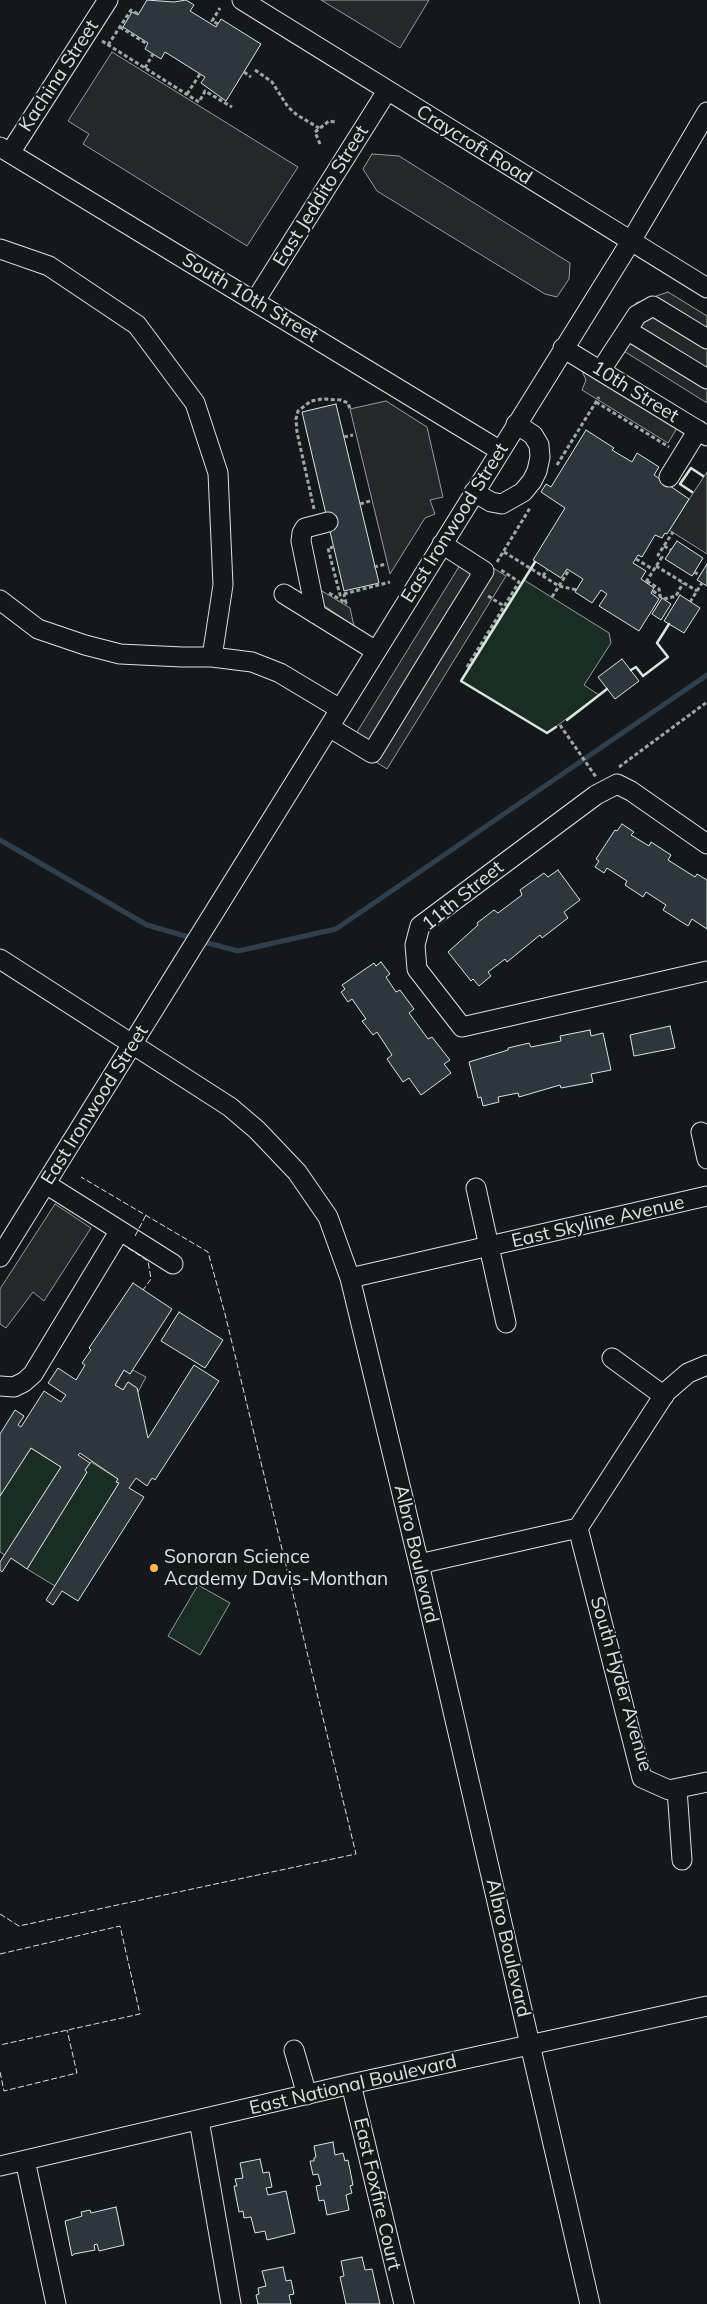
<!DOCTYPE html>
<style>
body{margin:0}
canvas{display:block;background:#14181c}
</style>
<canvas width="707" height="2304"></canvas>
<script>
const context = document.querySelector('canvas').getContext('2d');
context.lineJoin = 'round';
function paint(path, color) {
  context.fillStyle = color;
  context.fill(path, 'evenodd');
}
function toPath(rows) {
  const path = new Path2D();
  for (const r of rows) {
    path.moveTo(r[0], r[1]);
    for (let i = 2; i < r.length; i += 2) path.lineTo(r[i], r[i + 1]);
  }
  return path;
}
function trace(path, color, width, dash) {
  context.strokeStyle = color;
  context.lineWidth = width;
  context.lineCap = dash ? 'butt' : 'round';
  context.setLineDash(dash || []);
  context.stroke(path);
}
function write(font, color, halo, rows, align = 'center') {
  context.font = font + ' Mulish,sans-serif';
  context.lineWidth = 4;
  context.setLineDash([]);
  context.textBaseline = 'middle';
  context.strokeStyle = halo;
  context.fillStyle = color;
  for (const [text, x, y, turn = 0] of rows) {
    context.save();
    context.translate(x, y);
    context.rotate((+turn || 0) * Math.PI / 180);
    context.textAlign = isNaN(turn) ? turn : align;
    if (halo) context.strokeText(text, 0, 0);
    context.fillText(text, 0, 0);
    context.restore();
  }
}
const green = toPath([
 [524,580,609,633,611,643,584,685,599,695,547,733,461,681,524,580],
 [31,1448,61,1467,5,1555,0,1552,0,1496,31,1448],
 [91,1462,118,1479,117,1482,119,1483,55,1586,27,1569,87,1472,85,1470,91,1462],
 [198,1585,230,1603,200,1655,168,1636,198,1585]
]);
paint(green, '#1a2d24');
trace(green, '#939e99', 1);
const parking = toPath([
 [321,0,429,0,400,48,321,0],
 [112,52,298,167,247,246,83,144,89,134,68,121,112,52],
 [372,154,399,156,570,263,569,279,557,297,545,294,377,191,363,169,372,154],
 [668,292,707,316,707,403,611,343,636,303,668,292],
 [582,371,677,428,668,443,582,390,586,380,582,371],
 [386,401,427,427,443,497,430,500,435,514,425,518,390,574,350,409,386,401],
 [707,472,707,554,669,530,707,472],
 [468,552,506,576,387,769,349,745,468,552],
 [317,588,350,608,354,626,323,605,317,588],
 [55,1204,91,1228,44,1301,33,1292,6,1328,0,1324,0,1289,55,1204],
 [124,1370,130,1374,133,1370,146,1377,138,1392,137,1388,128,1382,123,1390,115,1385,124,1370]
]);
paint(parking, '#24282b');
trace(parking, '#939e99', 1);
trace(toPath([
 [0,840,147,925,192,938],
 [200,941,238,951,336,929,707,675]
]), '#2f3f4d', 5);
const building = toPath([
 [147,0,174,2,186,0,194,5,190,11,216,27,221,19,261,44,226,101,201,83,205,77,165,52,161,59,145,49,148,43,123,27,132,12,138,15,147,0],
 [336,404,379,583,344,591,302,412,336,404],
 [586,430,614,448,612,450,632,462,637,453,659,467,654,475,689,499,667,534,665,533,662,538,655,535,642,557,638,555,633,563,646,571,641,579,654,588,651,593,659,599,639,631,599,606,607,594,601,590,592,603,575,592,583,579,567,569,561,578,533,560,565,508,541,492,546,484,551,487,586,430],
 [677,541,703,558,692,576,665,559,677,541],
 [707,564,707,586,697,580,707,564],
 [680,595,700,608,684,633,664,621,680,595],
 [662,598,671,604,661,620,652,614,662,598],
 [622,659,639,681,615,699,598,677,622,659],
 [622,824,634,832,631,835,649,846,651,842,671,855,668,860,695,877,697,874,707,880,707,929,692,919,688,926,663,910,666,905,646,892,643,897,625,885,627,881,607,868,604,873,595,867,599,861,596,859,615,830,617,831,622,824],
 [558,870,580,900,564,912,568,918,542,938,540,935,507,962,505,959,488,972,491,976,479,986,473,979,471,981,448,952,478,925,477,923,494,910,498,913,522,895,520,890,544,873,548,877,558,870],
 [381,962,390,974,386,977,396,992,400,990,414,1009,409,1013,428,1039,432,1037,450,1060,444,1064,451,1073,421,1095,409,1078,403,1082,387,1059,392,1055,377,1032,373,1035,362,1021,366,1019,352,999,348,1002,341,992,345,989,342,985,374,963,376,966,381,962],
 [670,1026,675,1048,634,1056,630,1035,670,1026],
 [590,1030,591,1036,603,1033,611,1070,591,1074,593,1082,561,1088,560,1085,519,1097,518,1093,498,1097,499,1102,483,1106,481,1097,478,1098,469,1062,508,1050,508,1048,529,1043,531,1047,561,1041,560,1036,590,1030],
 [133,1283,172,1309,130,1374,124,1370,115,1385,123,1390,128,1382,137,1388,148,1438,194,1365,219,1381,155,1480,152,1478,147,1486,136,1478,129,1488,144,1497,78,1601,62,1591,53,1605,46,1600,119,1483,116,1482,118,1479,80,1453,78,1455,90,1463,85,1470,87,1472,27,1569,11,1558,2,1572,0,1570,0,1562,61,1467,31,1448,0,1496,0,1434,15,1410,24,1416,18,1425,21,1427,44,1391,61,1402,66,1395,48,1383,58,1368,76,1380,85,1365,82,1363,91,1350,89,1348,133,1283],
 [179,1312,223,1340,205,1368,161,1341,179,1312],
 [333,2142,335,2155,343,2153,345,2161,348,2160,353,2185,350,2186,352,2193,346,2195,349,2210,327,2215,324,2200,319,2201,316,2186,321,2185,318,2174,313,2175,310,2161,314,2161,314,2158,316,2157,314,2146,333,2142],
 [260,2159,263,2173,269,2172,272,2187,266,2188,268,2195,286,2191,295,2233,267,2240,265,2231,255,2233,251,2217,244,2218,243,2211,239,2212,234,2186,237,2186,235,2179,243,2178,240,2163,260,2159],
 [116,2207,124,2245,99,2251,97,2244,94,2245,95,2250,74,2254,72,2256,65,2221,79,2217,82,2216,81,2212,90,2210,91,2213,116,2207],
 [362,2257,365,2270,372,2269,380,2304,346,2304,340,2277,344,2276,341,2261,362,2257],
 [283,2267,286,2281,291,2280,294,2294,289,2295,291,2304,258,2304,256,2295,259,2294,258,2288,266,2286,262,2271,283,2267]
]);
paint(building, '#2c363c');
trace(building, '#d8e6dc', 1);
const minor = toPath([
 [242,0,707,288],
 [0,147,499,450],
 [10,153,108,0],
 [0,249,49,266,137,325,195,403,218,473,223,585,212,657],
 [255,301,387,91],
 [627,330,707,379],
 [563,348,707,436],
 [601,370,637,315,653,306,707,339],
 [669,477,698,430],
 [474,492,491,502,502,504,523,492,532,481,537,471,540,457,539,445,533,435,516,424],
 [284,594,376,651],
 [0,600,38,629,85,645,120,654,182,657,212,657,252,662,280,673,340,709],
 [316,614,301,541,302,533,305,528,328,522],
 [329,727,372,753,435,650,484,571,442,544],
 [707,844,631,791,617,784,596,795,420,926,415,945,417,969,462,1027,707,971],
 [0,959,230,1107,257,1130,297,1172,328,1217,350,1278,419,1564,590,2304],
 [701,1132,707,1159],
 [46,1184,173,1264],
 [476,1188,506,1323],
 [0,1257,631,241,707,112],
 [350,1278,707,1196],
 [612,1358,664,1396],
 [0,1386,14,1387,24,1382,33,1374,119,1232],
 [578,1528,642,1778,669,1790,707,1782],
 [419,1564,578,1528,666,1392,688,1373,707,1365],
 [677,1789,682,1860],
 [294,2050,307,2095],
 [351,2084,404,2304],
 [199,2120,231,2304],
 [25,2160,56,2304],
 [0,2166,351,2084,707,2006]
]);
trace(minor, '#d8e6dc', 21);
trace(toPath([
 [218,24,212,21,220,8],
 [120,27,147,44],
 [102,41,199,102,205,91,232,107],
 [108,45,131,10,138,14],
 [145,68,153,54],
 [255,70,272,82,288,107,297,115,319,128],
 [244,72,251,77],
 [187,94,200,74],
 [320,144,315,132,329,121,335,122],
 [596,402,669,447],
 [344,437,353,435],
 [557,465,599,397],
 [360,504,370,501],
 [314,509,297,432,296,419,298,411,311,401,322,399,341,400,348,403,350,409],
 [664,546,671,550],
 [334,547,328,548,340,595,390,582],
 [504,552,559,586,577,590],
 [636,559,654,570],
 [497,562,530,508],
 [656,566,697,591],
 [374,567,386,564],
 [694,572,700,575],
 [543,576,547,570],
 [647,581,659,589,661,600],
 [646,582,662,557,658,555,673,532],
 [653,591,659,595],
 [329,593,346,603,344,594],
 [488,596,504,606],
 [552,597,569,570],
 [664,599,676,596,683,583],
 [690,602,702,583],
 [467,667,519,582,501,570],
 [560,725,596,777],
 [619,767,707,702]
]), '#9da8a2', 3, [4, 2.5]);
trace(minor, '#14181c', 19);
trace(toPath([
 [135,1236,146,1215],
 [128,1248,148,1261,151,1279,143,1290],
 [0,1914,19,1926,356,1854,225,1314,208,1252,81,1177],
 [0,1954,120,1926,140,2014,0,2045],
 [0,2072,4,2091,77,2073,67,2030]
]), '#d8e6dc', 1, [6, 2.5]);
trace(toPath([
 [692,492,680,484,691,468,703,476],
 [535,562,461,681,547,733,556,727],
 [631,670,636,667,643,676,668,657,657,643,669,624],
 [567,720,607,689]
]), '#d8e6dc', 2.5);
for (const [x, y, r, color] of [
 [154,1568,5,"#ffb74d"]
]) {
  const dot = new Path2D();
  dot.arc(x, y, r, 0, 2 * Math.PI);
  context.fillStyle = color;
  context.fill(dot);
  trace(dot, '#14181c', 2);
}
write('19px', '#d8e6dc', '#14181c', [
 ["Kachina Street",59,76,-57],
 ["Craycroft Road",474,145,32],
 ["East Jeddito Street",321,196,-58],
 ["South 10th Street",250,298,31],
 ["10th Street",635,392,32],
 ["East Ironwood Street",455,523,-58],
 ["11th Street",463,896,-39],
 ["East Ironwood Street",95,1105,-58],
 ["East Skyline Avenue",598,1222,-13],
 ["Albro Boulevard",416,1554,77],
 ["South Hyder Avenue",621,1684,74],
 ["Albro Boulevard",508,1948,77],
 ["East National Boulevard",353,2085,-13],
 ["East Foxfire Court",377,2194,77]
]);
write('19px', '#d8e6dc', '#14181c', [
 ["Sonoran Science",164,1557],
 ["Academy Davis-Monthan",164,1579]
], 'left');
</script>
